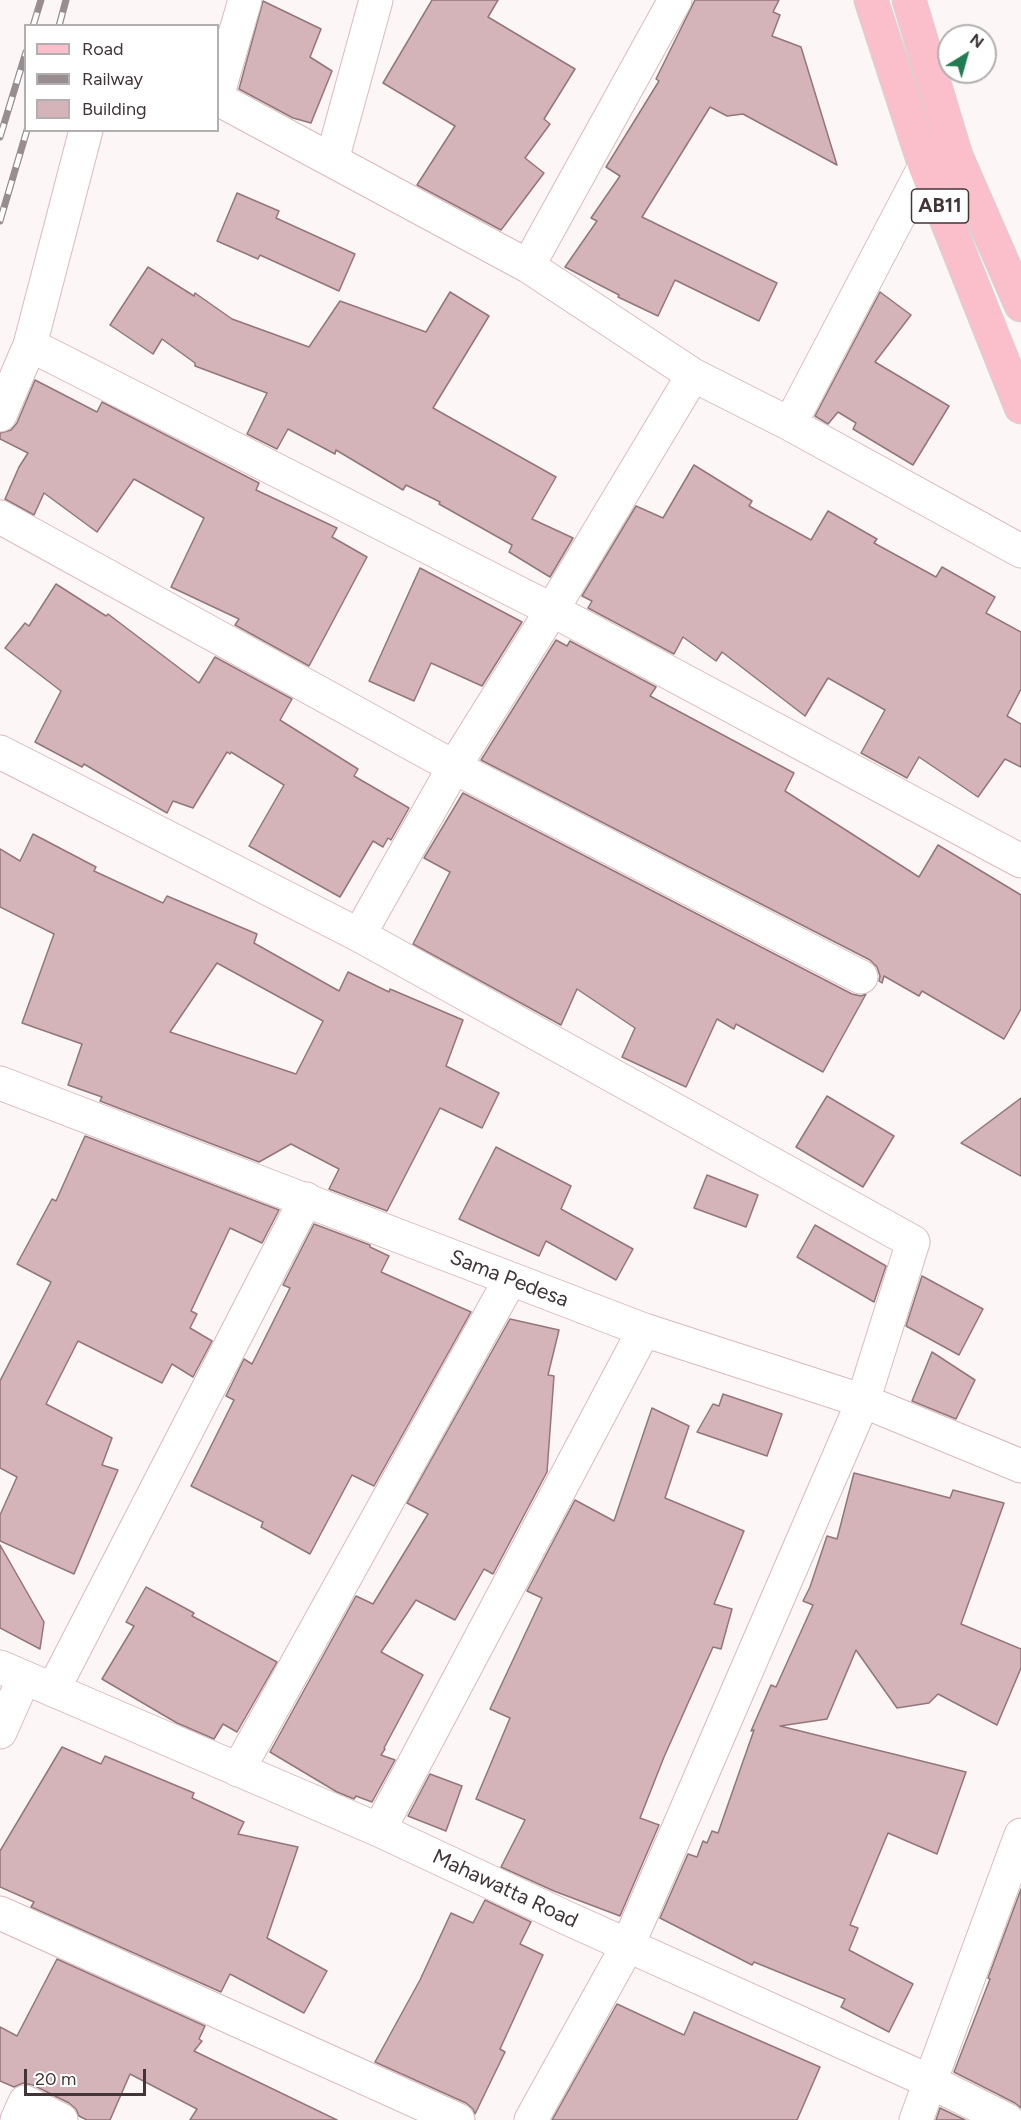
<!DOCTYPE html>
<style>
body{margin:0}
#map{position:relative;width:1021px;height:2120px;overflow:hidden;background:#fdf6f7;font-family:Figtree,sans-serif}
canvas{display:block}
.legend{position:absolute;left:24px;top:24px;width:195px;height:108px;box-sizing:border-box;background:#fff;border:2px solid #b3aeaf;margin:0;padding:8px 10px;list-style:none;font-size:18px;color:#423537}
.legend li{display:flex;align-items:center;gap:12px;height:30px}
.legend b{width:30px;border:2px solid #b3aeaf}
.north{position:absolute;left:937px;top:24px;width:60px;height:60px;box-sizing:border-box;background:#fff;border:2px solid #b3aeaf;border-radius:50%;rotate:37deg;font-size:16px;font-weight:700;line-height:24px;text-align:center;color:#423537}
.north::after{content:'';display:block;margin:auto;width:21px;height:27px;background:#227c51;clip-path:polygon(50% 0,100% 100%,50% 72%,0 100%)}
.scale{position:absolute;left:24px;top:2069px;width:122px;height:27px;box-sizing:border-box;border:3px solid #423537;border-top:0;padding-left:8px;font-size:18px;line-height:21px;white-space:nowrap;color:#423537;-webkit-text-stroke:4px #fff;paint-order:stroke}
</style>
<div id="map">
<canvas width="1021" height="2120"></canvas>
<ul class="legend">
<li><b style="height:8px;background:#fabfcb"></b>Road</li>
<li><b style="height:8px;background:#988e90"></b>Railway</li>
<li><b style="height:16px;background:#d4b4b9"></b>Building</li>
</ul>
<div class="north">N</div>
<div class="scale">20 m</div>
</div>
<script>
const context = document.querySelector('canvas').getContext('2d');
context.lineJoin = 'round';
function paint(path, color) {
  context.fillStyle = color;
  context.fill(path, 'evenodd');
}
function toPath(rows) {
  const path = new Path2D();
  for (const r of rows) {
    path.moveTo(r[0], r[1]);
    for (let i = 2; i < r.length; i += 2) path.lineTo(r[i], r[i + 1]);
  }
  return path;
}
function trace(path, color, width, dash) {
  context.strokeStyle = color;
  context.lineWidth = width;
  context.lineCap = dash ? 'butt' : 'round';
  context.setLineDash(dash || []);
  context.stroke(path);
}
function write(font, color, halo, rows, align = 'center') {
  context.font = font + ' Figtree,sans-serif';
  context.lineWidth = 4.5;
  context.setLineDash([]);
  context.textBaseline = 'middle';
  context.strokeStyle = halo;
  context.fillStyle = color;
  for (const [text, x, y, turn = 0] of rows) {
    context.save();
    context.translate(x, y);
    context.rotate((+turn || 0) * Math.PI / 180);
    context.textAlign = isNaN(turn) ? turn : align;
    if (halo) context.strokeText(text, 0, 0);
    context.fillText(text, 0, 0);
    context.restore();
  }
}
const building = toPath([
 [432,0,498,0,488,17,575,69,544,119,550,124,525,158,544,173,501,230,417,185,455,126,383,83,432,0],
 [695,0,779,0,773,12,780,15,772,36,801,47,837,165,743,114,727,116,710,107,642,217,777,283,759,321,675,280,658,316,618,297,619,295,565,267,597,221,591,218,620,176,606,167,659,81,656,79,695,0],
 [263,1,321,29,310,57,332,71,311,123,293,118,239,89,263,1],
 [237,193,279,211,276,218,355,254,339,291,260,255,258,259,217,241,237,193],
 [148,267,194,296,195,293,232,319,309,347,340,301,426,332,450,292,489,316,433,408,556,477,532,519,573,538,550,577,509,552,512,545,439,504,440,502,406,485,403,490,336,450,335,454,288,429,277,449,247,434,267,393,195,366,195,363,162,339,153,354,110,325,148,267],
 [880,292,911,315,875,362,949,406,913,465,853,429,856,423,838,412,828,424,815,416,880,292],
 [35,380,97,412,102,402,259,483,256,490,337,528,332,537,367,557,309,666,235,625,239,619,171,587,204,518,134,479,97,532,44,493,34,515,5,499,19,467,28,453,0,439,0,433,11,430,17,423,35,380],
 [694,465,752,501,749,506,811,540,828,511,877,539,874,543,936,577,942,567,995,597,986,613,1021,632,1021,689,1007,716,1021,724,1021,767,1005,759,978,797,919,757,907,778,861,753,885,710,828,678,805,716,722,652,716,661,683,637,674,654,588,608,592,601,582,596,636,506,663,518,694,465],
 [420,568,522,622,482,686,431,663,414,701,369,681,420,568],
 [56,584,106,616,108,614,199,683,215,657,292,699,280,720,358,769,354,776,409,808,391,840,388,838,383,847,373,841,340,897,249,846,284,785,231,752,230,754,227,752,193,808,173,801,167,813,84,764,82,767,35,742,61,691,5,648,25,623,29,626,56,584],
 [556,640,567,646,570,641,656,687,650,696,794,773,785,791,919,877,938,845,1021,895,1021,1009,1004,1039,922,991,919,996,884,976,882,983,879,981,880,976,877,967,870,960,481,760,556,640],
 [463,793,852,994,861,996,866,994,823,1072,736,1024,734,1029,717,1019,686,1087,622,1057,635,1028,577,989,561,1025,413,944,450,872,424,858,463,793],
 [33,834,96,867,94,871,163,903,167,896,257,934,254,943,339,991,348,972,389,992,390,989,463,1020,446,1066,499,1093,482,1128,440,1108,387,1211,329,1189,339,1169,291,1144,259,1162,100,1101,102,1097,68,1085,82,1044,22,1023,54,934,0,907,0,849,20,861,33,834],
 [217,963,323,1021,296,1074,170,1032,217,963],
 [827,1096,894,1136,863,1187,796,1147,827,1096],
 [1021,1098,1021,1176,961,1143,1021,1098],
 [85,1136,279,1210,262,1243,230,1228,191,1311,197,1314,190,1328,212,1341,193,1377,172,1364,162,1383,78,1341,46,1404,112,1438,102,1465,118,1470,74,1574,0,1541,0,1515,17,1477,0,1468,0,1381,51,1282,17,1264,52,1199,56,1201,85,1136],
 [496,1147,571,1186,561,1209,633,1249,616,1280,546,1241,539,1256,459,1219,496,1147],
 [707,1175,758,1195,746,1227,694,1208,707,1175],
 [314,1224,370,1245,370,1247,389,1256,381,1272,471,1312,374,1486,352,1475,310,1554,261,1527,263,1522,191,1486,234,1400,226,1396,244,1359,252,1364,290,1288,283,1285,314,1224],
 [815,1225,886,1266,874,1302,797,1257,815,1225],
 [922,1276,983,1309,959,1355,906,1326,922,1276],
 [510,1319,559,1330,548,1375,554,1376,547,1472,493,1574,484,1569,455,1620,416,1600,381,1652,423,1675,384,1748,385,1749,381,1755,395,1760,372,1802,356,1796,354,1799,337,1792,270,1752,356,1596,373,1604,428,1514,407,1503,510,1319],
 [932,1352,975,1380,956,1419,912,1401,932,1352],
 [723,1394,782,1414,767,1456,697,1432,713,1404,719,1406,723,1394],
 [652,1408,689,1426,665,1498,744,1531,714,1604,732,1609,721,1649,713,1647,664,1757,640,1818,659,1825,620,1916,554,1891,501,1867,525,1820,476,1799,510,1718,490,1709,542,1598,527,1591,575,1500,614,1521,652,1408],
 [854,1473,950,1498,953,1490,1004,1503,961,1624,1021,1649,1021,1668,997,1725,938,1694,929,1703,897,1708,856,1650,827,1719,780,1726,966,1772,937,1854,888,1833,850,1925,858,1928,849,1950,913,1984,889,2032,841,2007,845,1999,754,1962,752,1965,660,1918,688,1854,697,1857,703,1841,707,1843,712,1831,718,1833,754,1730,751,1731,771,1685,776,1687,813,1605,803,1601,810,1587,827,1536,837,1539,854,1473],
 [0,1545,44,1622,40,1649,0,1628,0,1545],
 [146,1587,194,1613,192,1616,277,1662,237,1732,223,1724,214,1739,177,1723,102,1679,134,1626,126,1622,146,1587],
 [62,1747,101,1764,105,1756,194,1793,192,1798,244,1822,238,1834,298,1847,267,1938,327,1971,304,2013,230,1974,221,1992,31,1907,34,1902,0,1887,0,1851,62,1747],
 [430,1774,462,1786,446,1831,408,1816,430,1774],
 [1021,1889,1021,2108,1015,2103,954,2072,990,1979,988,1978,1021,1889],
 [485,1900,531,1922,520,1944,543,1955,500,2049,505,2052,475,2114,473,2109,466,2103,375,2062,420,1980,451,1913,473,1923,485,1900],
 [57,1959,205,2026,199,2039,202,2041,194,2051,337,2120,190,2120,197,2109,130,2074,110,2120,87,2120,79,2116,76,2109,69,2103,33,2085,23,2083,14,2087,0,2081,0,2027,17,2036,57,1959],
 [617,2004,684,2035,694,2012,820,2067,797,2120,552,2120,617,2004],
 [940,2108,965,2120,936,2120,940,2108]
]);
paint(building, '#d4b4b9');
trace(building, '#93767a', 1.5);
const minor = toPath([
 [218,93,245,0],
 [218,99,528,266,693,375,790,424,925,166],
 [332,160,376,0],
 [528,266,675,0],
 [30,345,552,610,1021,861],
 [0,415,30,345,86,130],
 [790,424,1021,551],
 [0,517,454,767,861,977],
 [0,752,359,935,913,1242,863,1401,628,1945,531,2120],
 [359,935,454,767,552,610,693,375],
 [0,1083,644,1330,863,1401,1021,1466],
 [0,1667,379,1830,569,1919,929,2081,1007,2120],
 [53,1690,306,1199],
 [0,1732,24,1678],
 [238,1770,510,1280],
 [379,1830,644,1330],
 [0,1913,458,2120],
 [17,2120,25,2102,61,2120],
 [916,2120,1021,1835]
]);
const major = toPath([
 [871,0,925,166,1021,407],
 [909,0,956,156,1021,305]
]);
trace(minor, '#dababe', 35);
trace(major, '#d5d3d3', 35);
trace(minor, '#fff', 33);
trace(major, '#fabfcb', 33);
const rail = toPath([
 [33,26,41,0],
 [59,26,66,0],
 [0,137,26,52],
 [0,221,27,130]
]);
trace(rail, '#988e90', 7);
trace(rail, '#fff', 4.5, [14]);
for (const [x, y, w] of [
 [940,206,57]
]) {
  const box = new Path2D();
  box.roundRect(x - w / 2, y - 17, w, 34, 4.5);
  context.fillStyle = '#fff';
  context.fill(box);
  trace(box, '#423537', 1.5);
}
write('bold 20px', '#423537', null, [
 ["AB11",940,206]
]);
write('21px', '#423537', '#fff', [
 ["Sama Pedesa",509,1279,21],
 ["Mahawatta Road",505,1889,25]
]);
</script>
